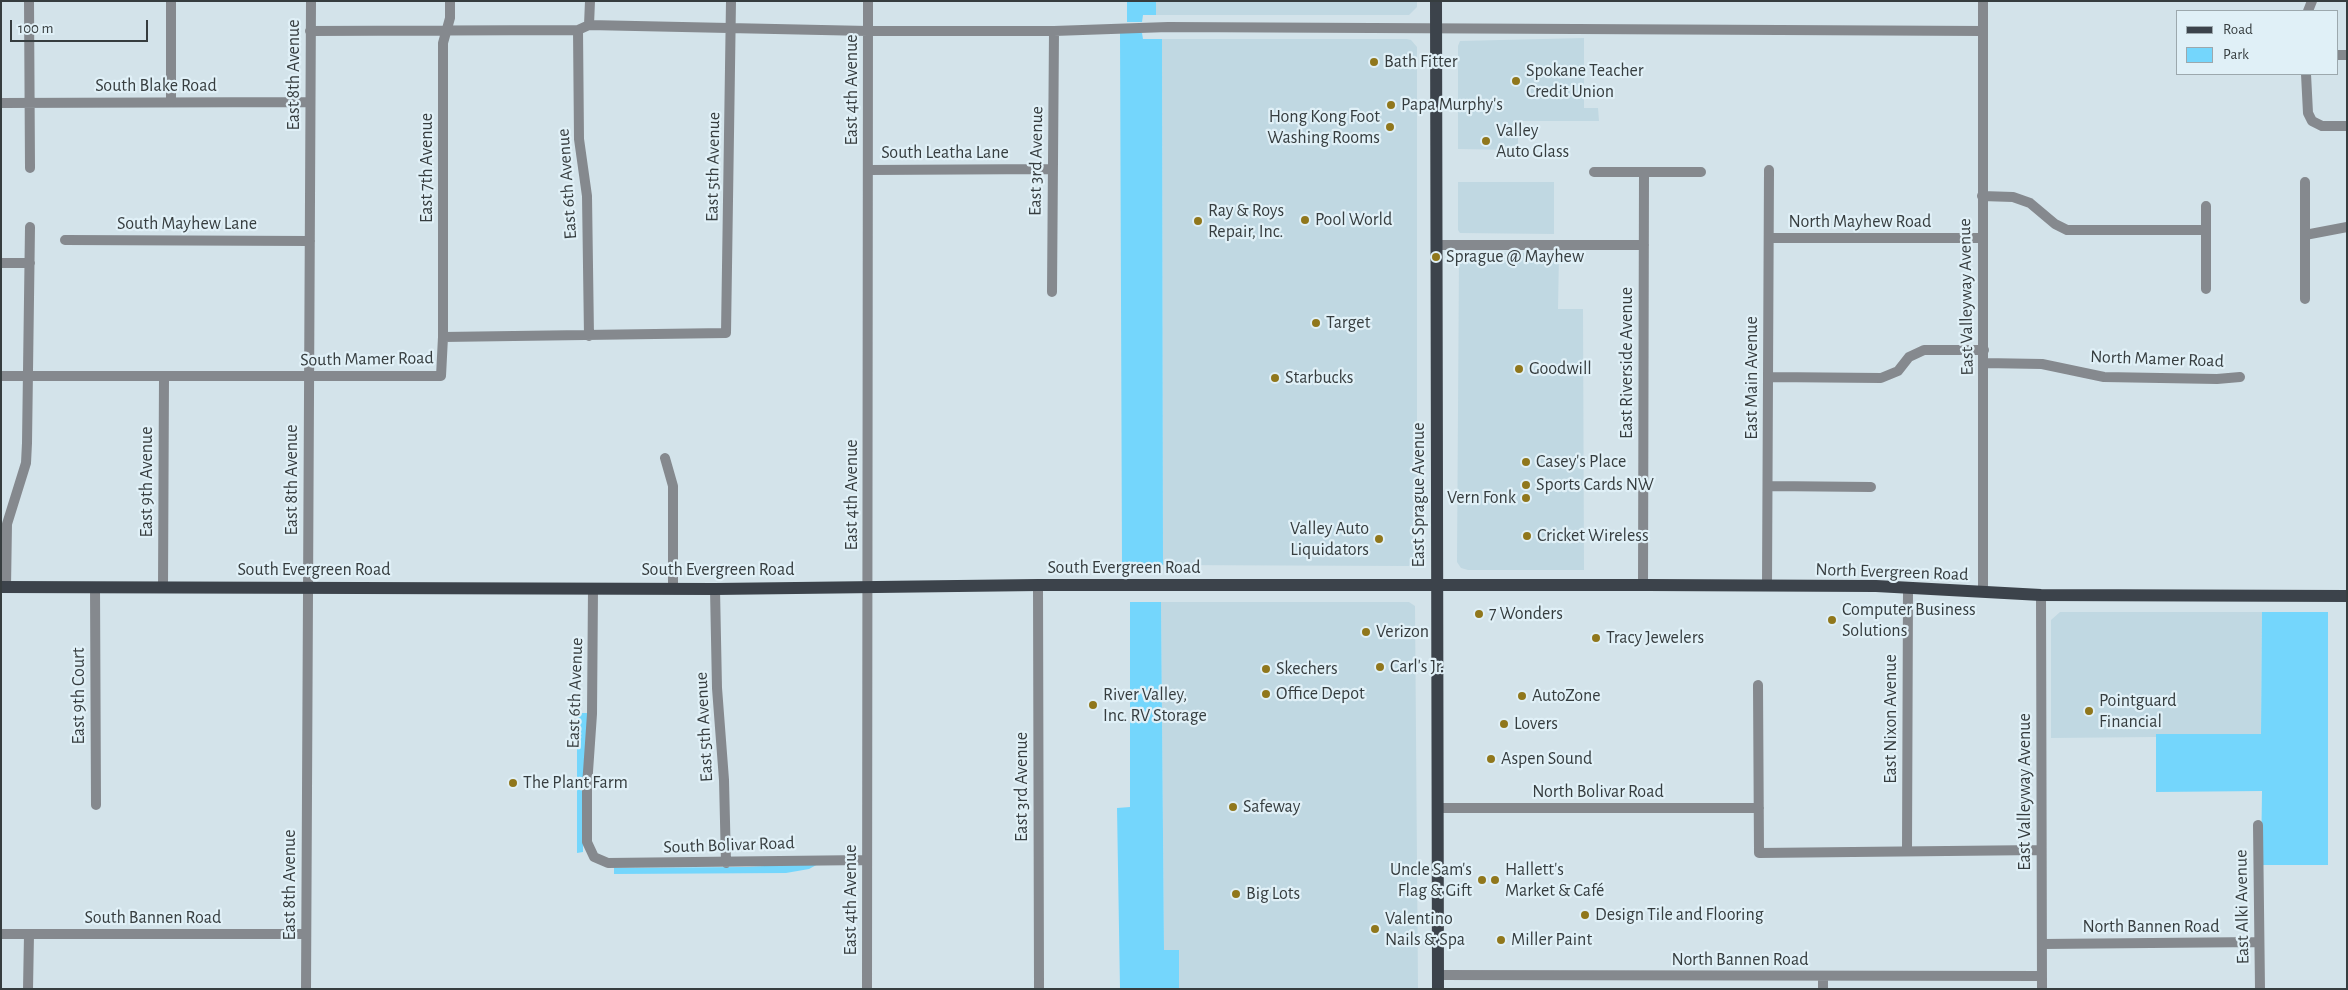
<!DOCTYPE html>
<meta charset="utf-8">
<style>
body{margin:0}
#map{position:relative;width:2348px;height:990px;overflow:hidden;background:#d3e3ea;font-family:"Alegreya Sans",sans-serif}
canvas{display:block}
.frame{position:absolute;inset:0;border:2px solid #363d3f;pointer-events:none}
.legend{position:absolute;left:2176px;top:10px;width:162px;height:65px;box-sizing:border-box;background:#e0f0f7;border:1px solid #9ca8ad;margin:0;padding:6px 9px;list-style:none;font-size:15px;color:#363d3f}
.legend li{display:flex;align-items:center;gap:10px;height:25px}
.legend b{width:25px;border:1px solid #9ca8ad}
.scale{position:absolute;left:10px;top:20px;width:138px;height:22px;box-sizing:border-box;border:2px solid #363d3f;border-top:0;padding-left:6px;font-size:15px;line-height:18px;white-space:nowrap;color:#363d3f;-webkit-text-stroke:4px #e0f0f7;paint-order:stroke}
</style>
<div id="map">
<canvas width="2348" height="990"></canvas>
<div class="frame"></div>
<ul class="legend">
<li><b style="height:6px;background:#3c434b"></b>Road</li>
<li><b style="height:14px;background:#74d6fc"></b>Park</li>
</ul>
<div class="scale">100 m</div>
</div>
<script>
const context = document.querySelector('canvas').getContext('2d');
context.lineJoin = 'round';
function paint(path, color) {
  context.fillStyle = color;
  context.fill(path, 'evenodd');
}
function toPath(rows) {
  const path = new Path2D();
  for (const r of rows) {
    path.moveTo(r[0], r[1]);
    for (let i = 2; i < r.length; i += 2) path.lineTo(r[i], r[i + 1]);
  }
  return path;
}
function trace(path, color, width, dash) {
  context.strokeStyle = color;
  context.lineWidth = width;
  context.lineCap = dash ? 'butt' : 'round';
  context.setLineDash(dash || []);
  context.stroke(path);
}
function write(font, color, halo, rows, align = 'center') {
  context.font = font + ' "Alegreya Sans",sans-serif';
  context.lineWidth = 4.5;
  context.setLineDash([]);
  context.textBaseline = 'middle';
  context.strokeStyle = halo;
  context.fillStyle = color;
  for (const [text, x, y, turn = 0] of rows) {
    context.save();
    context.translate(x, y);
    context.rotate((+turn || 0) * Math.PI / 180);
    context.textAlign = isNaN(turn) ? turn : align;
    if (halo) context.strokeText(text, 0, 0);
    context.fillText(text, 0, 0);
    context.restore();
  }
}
paint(toPath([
 [1156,1,1417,1,1417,7,1409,15,1156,15],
 [1584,38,1584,108,1598,108,1599,121,1518,121,1518,150,1458,149,1458,46,1460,41],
 [1162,39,1407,39,1411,40,1417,47,1417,557,1414,563,1409,566,1163,565],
 [1458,182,1554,182,1554,234,1460,233,1458,230],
 [1462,253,1559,253,1558,309,1583,309,1584,570,1468,570,1461,568,1457,562,1459,256],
 [1161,602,1409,602,1415,606,1418,989,1179,989,1179,951,1164,950],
 [2060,612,2262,612,2261,735,2156,734,2156,737,2051,738,2051,620]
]), '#c0d8e2');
paint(toPath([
 [1127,1,1156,1,1156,15,1143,15,1142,22,1127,22],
 [1120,33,1142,33,1143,39,1162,39,1163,565,1122,565],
 [1130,602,1161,602,1164,950,1179,950,1179,989,1120,989,1117,808,1130,807],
 [2262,612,2328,612,2328,865,2261,865,2262,791,2156,792,2156,734,2261,734],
 [577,713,588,713,583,795,583,852,577,853],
 [820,863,809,869,786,873,614,874,614,868,746,867]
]), '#74d6fc');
trace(toPath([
 [29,1,30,168],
 [2308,11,2312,1],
 [589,25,590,1],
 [578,30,579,139,587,196,589,336],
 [310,31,578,30,589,25,868,31,1054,31,1168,27,1983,31],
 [2337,55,2347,55],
 [2306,74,2308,113,2312,121,2322,126,2347,126],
 [171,102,171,1],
 [1,103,310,102],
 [869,170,1052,169],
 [1594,172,1701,172],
 [2305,182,2305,299],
 [1982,196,2013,197,2030,203,2055,224,2067,230,2205,230],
 [2206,206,2206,289],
 [2305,235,2347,227],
 [1769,238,1981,238],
 [65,240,310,241],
 [1436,245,1644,245],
 [1,263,30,263],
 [1052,292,1054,31],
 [443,337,443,43,450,18,450,1],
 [1984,363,2042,364,2104,377,2217,379,2240,377],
 [1,376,441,376,443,337,726,333,731,1],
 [1769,377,1881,378,1898,371,1909,357,1924,350,1984,350],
 [665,458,673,486,673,589],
 [1769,486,1871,487],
 [1038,585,1039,989],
 [1643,585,1644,172],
 [1767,586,1769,170],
 [6,587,7,524,26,463,27,443,30,227],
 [95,587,96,805],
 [163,587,164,377],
 [593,589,592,714,587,786,587,842,594,857,608,863,866,860],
 [715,589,717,688,724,780,726,863],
 [1983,592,1983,1],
 [2041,595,2042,989],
 [1758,685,1759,853,2041,850],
 [1437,808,1759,808],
 [2258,825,2260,989],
 [1907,851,1908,588],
 [1,934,306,934],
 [2043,944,2259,942],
 [1438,975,2042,976],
 [1823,976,1823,989],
 [28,989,29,935],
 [306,989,311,1],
 [867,989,868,1]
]), '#85898e', 10);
trace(toPath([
 [1436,1,1438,989],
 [1,587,715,589,1038,585,1647,585,1876,586,2041,595,2347,596]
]), '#3c434b', 12);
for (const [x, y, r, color] of [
 [1374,62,5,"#90771c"],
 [1516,81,5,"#90771c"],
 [1391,105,5,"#90771c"],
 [1390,127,5,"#90771c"],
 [1486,141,5,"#90771c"],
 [1305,220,5,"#90771c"],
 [1198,221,5,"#90771c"],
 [1436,257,5,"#90771c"],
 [1316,323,5,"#90771c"],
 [1519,369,5,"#90771c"],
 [1275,378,5,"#90771c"],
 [1526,462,5,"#90771c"],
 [1526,485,5,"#90771c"],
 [1526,498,5,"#90771c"],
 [1527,536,5,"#90771c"],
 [1379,539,5,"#90771c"],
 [1479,614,5,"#90771c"],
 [1832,620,5,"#90771c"],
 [1366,632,5,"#90771c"],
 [1596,638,5,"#90771c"],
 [1380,667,5,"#90771c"],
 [1266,669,5,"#90771c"],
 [1266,694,5,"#90771c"],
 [1522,696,5,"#90771c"],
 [1093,705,5,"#90771c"],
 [2089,711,5,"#90771c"],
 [1504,724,5,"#90771c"],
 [1491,759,5,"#90771c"],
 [513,783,5,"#90771c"],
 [1233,807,5,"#90771c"],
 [1482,880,5,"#90771c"],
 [1495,880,5,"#90771c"],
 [1236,894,5,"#90771c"],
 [1585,915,5,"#90771c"],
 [1375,929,5,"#90771c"],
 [1501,940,5,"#90771c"]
]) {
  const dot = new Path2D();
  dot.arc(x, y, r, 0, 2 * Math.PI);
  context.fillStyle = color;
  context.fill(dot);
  trace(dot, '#e0f0f7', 2);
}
write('18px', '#363d3f', '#e0f0f7', [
 ["Bath Fitter",1384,62],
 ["Spokane Teacher",1526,71],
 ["Credit Union",1526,92],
 ["Papa Murphy's",1401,105],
 ["Hong Kong Foot",1380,117,"right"],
 ["Washing Rooms",1380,138,"right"],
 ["Valley",1496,131],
 ["Auto Glass",1496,152],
 ["Ray & Roys",1208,211],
 ["Repair, Inc.",1208,232],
 ["Pool World",1315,220],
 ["Sprague @ Mayhew",1446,257],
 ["Target",1326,323],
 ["Goodwill",1529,369],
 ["Starbucks",1285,378],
 ["Casey's Place",1536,462],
 ["Sports Cards NW",1536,485],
 ["Vern Fonk",1516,498,"right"],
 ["Valley Auto",1369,529,"right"],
 ["Liquidators",1369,550,"right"],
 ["Cricket Wireless",1537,536],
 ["Computer Business",1842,610],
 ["Solutions",1842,631],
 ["7 Wonders",1489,614],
 ["Verizon",1376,632],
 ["Tracy Jewelers",1606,638],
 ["Carl's Jr.",1390,667],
 ["Skechers",1276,669],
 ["Office Depot",1276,694],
 ["River Valley,",1103,695],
 ["Inc. RV Storage",1103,716],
 ["AutoZone",1532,696],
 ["Pointguard",2099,701],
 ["Financial",2099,722],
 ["Lovers",1514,724],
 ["Aspen Sound",1501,759],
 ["The Plant Farm",523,783],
 ["Safeway",1243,807],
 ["Uncle Sam's",1472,870,"right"],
 ["Flag & Gift",1472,891,"right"],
 ["Hallett's",1505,870],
 ["Market & Café",1505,891],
 ["Big Lots",1246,894],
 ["Design Tile and Flooring",1595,915],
 ["Valentino",1385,919],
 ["Nails & Spa",1385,940],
 ["Miller Paint",1511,940]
], 'left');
write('18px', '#363d3f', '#e0f0f7', [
 ["East 8th Avenue",294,75,-90],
 ["South Blake Road",156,86],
 ["East 4th Avenue",852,90,-90],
 ["South Leatha Lane",945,153],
 ["East 3rd Avenue",1036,161,-89],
 ["East 5th Avenue",713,167,-89],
 ["East 7th Avenue",427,168,-90],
 ["East 6th Avenue",567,184,-94],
 ["North Mayhew Road",1860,222],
 ["South Mayhew Lane",187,224],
 ["East Valleyway Avenue",1966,297,-91],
 ["South Mamer Road",367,359,-1],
 ["North Mamer Road",2157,359,2],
 ["East Riverside Avenue",1627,363,-90],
 ["East Main Avenue",1752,378,-90],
 ["East 8th Avenue",292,480,-90],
 ["East 9th Avenue",147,482,-90],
 ["East 4th Avenue",852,495,-90],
 ["East Sprague Avenue",1419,495,-90],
 ["South Evergreen Road",1124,568],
 ["South Evergreen Road",314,570],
 ["South Evergreen Road",718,570],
 ["North Evergreen Road",1892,572,2],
 ["East 6th Avenue",575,693,-88],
 ["East 9th Court",79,696,-90],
 ["East Nixon Avenue",1891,719,-90],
 ["East 5th Avenue",704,727,-93],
 ["East 3rd Avenue",1022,787,-90],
 ["North Bolivar Road",1598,792],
 ["East Valleyway Avenue",2025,792,-90],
 ["South Bolivar Road",729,845,-2],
 ["East 8th Avenue",290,885,-90],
 ["East 4th Avenue",851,900,-90],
 ["East Alki Avenue",2242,907,-91],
 ["South Bannen Road",153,918],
 ["North Bannen Road",2151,927],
 ["North Bannen Road",1740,960]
]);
</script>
